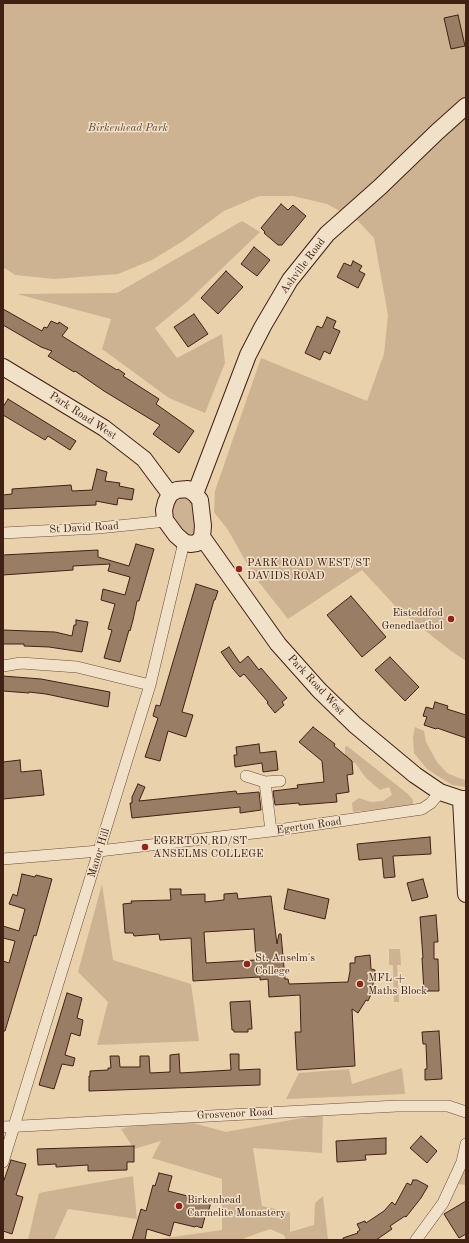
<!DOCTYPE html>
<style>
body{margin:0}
#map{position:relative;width:469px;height:1243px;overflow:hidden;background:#e9d1ac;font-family:"Old Standard TT",serif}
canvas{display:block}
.frame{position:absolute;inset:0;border:4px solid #422115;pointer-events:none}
</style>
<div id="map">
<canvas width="469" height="1243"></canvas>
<div class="frame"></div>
</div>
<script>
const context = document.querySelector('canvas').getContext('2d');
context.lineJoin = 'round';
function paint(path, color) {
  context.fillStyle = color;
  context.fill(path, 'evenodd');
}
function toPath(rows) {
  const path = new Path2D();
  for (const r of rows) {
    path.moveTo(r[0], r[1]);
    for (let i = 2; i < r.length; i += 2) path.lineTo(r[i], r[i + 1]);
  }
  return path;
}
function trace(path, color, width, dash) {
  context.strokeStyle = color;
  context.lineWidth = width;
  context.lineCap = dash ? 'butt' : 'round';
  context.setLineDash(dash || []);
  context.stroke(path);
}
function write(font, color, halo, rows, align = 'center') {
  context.font = font + ' "Old Standard TT",serif';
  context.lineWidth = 3;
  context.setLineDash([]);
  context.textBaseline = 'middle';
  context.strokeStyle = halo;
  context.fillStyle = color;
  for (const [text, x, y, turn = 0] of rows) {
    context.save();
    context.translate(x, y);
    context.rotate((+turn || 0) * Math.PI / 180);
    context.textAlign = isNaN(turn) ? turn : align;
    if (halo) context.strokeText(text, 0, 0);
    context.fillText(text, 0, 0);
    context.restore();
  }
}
paint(toPath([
 [3,3,466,3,466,661,451,651,398,609,362,570,288,619,254,576,228,530,214,512,215,491,261,358,367,401,384,354,388,315,374,238,358,221,327,204,293,196,259,196,224,211,183,241,152,260,118,274,54,279,15,275,3,267],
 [242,221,260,232,187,302,155,328,177,358,222,334,225,363,205,413,169,398,102,349,111,319,17,294,117,293],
 [186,495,192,502,197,533,194,536,188,535,184,533,172,517,172,504,174,499],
 [415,727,424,731,426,742,437,762,447,773,459,778,466,780,466,787,452,785,427,769,414,753,413,737],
 [347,746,408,794,413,800,413,804,408,806,353,812,352,803,359,798,371,802,383,801,392,795,389,787,380,790,366,778,356,764,345,757,345,747],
 [102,884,113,960,191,984,199,1041,97,1045,108,1002,78,972],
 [389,949,400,949,401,965,397,965,399,1002,394,1002,393,965,389,965],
 [402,1068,405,1094,286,1099,299,1073,349,1069,352,1084],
 [323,1114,322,1153,253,1148,262,1206,290,1212,290,1232,314,1225,315,1203,323,1196,328,1240,286,1240,284,1235,270,1229,245,1238,243,1240,152,1240,222,1230,222,1179,152,1158,161,1141,134,1149,121,1129,132,1126,193,1123,226,1132],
 [466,1164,466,1185,458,1184],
 [133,1176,137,1219,68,1209,54,1240,28,1240,39,1193]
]), '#cdb392');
const building = toPath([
 [458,15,465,46,451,49,444,18,458,15],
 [281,204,288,210,293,205,306,216,282,245,278,245,264,233,265,232,261,228,281,204],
 [254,247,270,260,257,276,241,264,254,247],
 [353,261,362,266,359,271,365,274,358,288,337,277,344,263,351,266,353,261],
 [226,271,243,287,218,314,201,298,226,271],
 [3,309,42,331,44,327,47,328,51,321,58,324,59,322,68,328,62,336,117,370,118,369,125,374,123,376,159,399,156,404,194,431,179,453,153,434,160,425,104,391,75,371,74,372,48,356,52,351,41,347,3,325,3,309],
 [194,314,208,334,188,347,174,327,194,314],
 [327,317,336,321,333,328,340,331,330,354,324,351,320,360,305,353,317,326,322,328,327,317],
 [8,399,76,441,70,450,48,436,45,440,3,415,3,407,8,399],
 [97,469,107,472,105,481,120,483,119,486,134,489,132,500,118,498,117,505,96,501,96,505,3,509,3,495,12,494,12,489,71,485,72,491,92,490,97,469],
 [136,544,154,549,139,601,137,601,133,620,130,631,129,630,120,662,104,658,112,630,108,629,115,604,101,600,103,589,125,595,130,577,108,571,110,564,73,566,73,570,3,575,3,555,98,550,98,557,129,566,136,544],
 [196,584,218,591,215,600,214,600,182,712,193,715,186,737,168,731,160,761,145,757,158,718,153,716,156,705,160,706,196,584],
 [351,596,386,637,362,657,327,615,351,596],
 [76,620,88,622,82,652,49,647,24,646,24,644,3,644,3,630,55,632,72,636,74,625,76,625,76,620],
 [229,647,240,663,248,656,259,670,261,668,287,698,282,702,284,705,275,713,267,703,268,702,244,674,240,677,233,669,221,652,229,647],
 [390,657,419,687,405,701,375,670,390,657],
 [3,676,41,679,110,692,108,707,46,694,29,692,29,693,3,691,3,676],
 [435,702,448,706,447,709,466,715,466,738,437,728,436,729,424,725,427,717,423,716,426,707,433,709,435,702],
 [313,727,335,744,334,746,352,761,353,774,347,775,349,792,336,794,337,802,299,805,299,803,275,805,273,791,298,788,297,785,324,782,322,761,299,742,313,727],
 [259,744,260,753,276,751,278,770,263,772,262,763,235,767,234,755,237,755,236,747,259,744],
 [20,760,21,772,41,770,44,795,3,799,3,762,20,760],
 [138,784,145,787,139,801,236,791,237,794,259,792,261,810,240,813,240,807,132,818,130,803,132,803,132,797,138,784],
 [430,837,431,854,393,856,395,877,384,878,382,858,359,860,357,844,430,837],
 [22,874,35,877,36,875,52,879,36,936,34,935,5,1031,3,1031,3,961,9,963,15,941,3,938,3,926,19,931,25,909,9,904,13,894,17,896,22,874],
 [423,879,428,897,412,901,407,883,423,879],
 [170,889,181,889,181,895,205,894,205,902,224,900,224,894,237,893,238,899,271,896,277,944,279,934,281,934,285,979,288,979,289,984,348,982,350,971,350,963,355,963,355,957,370,955,371,969,375,970,372,992,368,1001,366,1000,358,1013,352,1009,355,1066,297,1070,295,1032,301,1032,300,995,269,997,268,979,260,980,260,977,193,981,191,938,160,940,159,934,134,936,133,933,125,933,123,904,132,903,131,901,171,900,170,889],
 [254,929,256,960,206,963,204,932,254,929],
 [288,889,329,899,325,919,284,909,288,889],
 [436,915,438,942,434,942,434,959,438,959,439,991,424,991,422,958,423,958,420,917,436,915],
 [67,993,82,998,77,1018,83,1020,80,1036,71,1033,65,1055,75,1058,73,1066,62,1064,54,1089,39,1085,67,993],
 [250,1001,252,1029,248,1029,248,1032,234,1032,234,1030,232,1030,230,1002,250,1001],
 [439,1031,442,1079,425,1080,425,1069,427,1069,426,1044,423,1044,422,1032,439,1031],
 [179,1054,180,1073,231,1070,230,1054,239,1054,239,1070,260,1069,260,1085,89,1091,89,1076,90,1076,90,1071,108,1070,108,1068,111,1068,110,1056,119,1056,120,1067,140,1067,140,1056,149,1056,150,1073,170,1072,170,1055,179,1054],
 [421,1136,437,1151,427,1163,410,1148,421,1136],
 [386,1138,386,1154,365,1155,366,1160,337,1162,336,1141,386,1138],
 [134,1146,134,1162,127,1162,127,1170,88,1171,88,1165,56,1167,56,1164,38,1165,37,1149,134,1146],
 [11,1160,26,1164,16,1195,23,1197,12,1234,3,1231,3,1183,11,1160],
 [159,1173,172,1176,168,1191,211,1202,208,1213,206,1213,202,1228,196,1226,195,1227,174,1222,170,1236,147,1229,145,1240,132,1240,141,1209,146,1211,153,1185,155,1186,159,1173],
 [413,1180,417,1180,428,1186,421,1198,406,1217,405,1216,390,1226,392,1229,376,1240,343,1240,343,1238,358,1233,357,1232,360,1230,357,1224,365,1221,366,1223,384,1211,392,1202,395,1205,407,1183,411,1185,413,1180],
 [466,1201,466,1234,459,1238,444,1214,466,1201]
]);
paint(building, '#997d64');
trace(building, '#422115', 1);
const street = toPath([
 [3,533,98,528,157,522,165,520],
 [3,666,21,663,77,667,150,685],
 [246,776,265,782,280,781],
 [265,782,271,831],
 [3,859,99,851,271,831,422,809,431,803,440,792],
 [3,1127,397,1106,448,1106,466,1112],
 [3,1162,150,685,184,542],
 [416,1240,443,1203,462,1162,466,1144]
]);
const secondary = toPath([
 [3,367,104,428,144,459,170,494],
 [188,489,195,494,200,500,203,526,202,537,197,543,190,544,184,542,176,535,165,520,164,510,166,502,170,494,177,490,188,489],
 [195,494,248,355,263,326,290,280,327,234,380,187,437,132,466,106],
 [202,537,278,644,319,690,355,725,415,775,440,792,461,799,466,799],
 [461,799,466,894]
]);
trace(street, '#6c4d3b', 12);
trace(secondary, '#422115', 18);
trace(street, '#f1e1c9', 11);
trace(secondary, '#f1e1c9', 16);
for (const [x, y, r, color] of [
 [239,569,4,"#8f2418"],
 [451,619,4,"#8f2418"],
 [145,847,4,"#8f2418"],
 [247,964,4,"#8f2418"],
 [360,984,4,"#8f2418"],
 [179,1206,4,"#8f2418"]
]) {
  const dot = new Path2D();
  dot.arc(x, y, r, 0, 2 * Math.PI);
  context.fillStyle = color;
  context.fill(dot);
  trace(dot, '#f1e1c9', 1.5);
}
write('italic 11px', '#654634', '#f1e1c9', [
 ["Birkenhead Park",128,128]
]);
write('11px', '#422115', '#f1e1c9', [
 ["Ashville Road",303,266,-53],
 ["Park Road West",83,416,33],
 ["St David Road",84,528,-3],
 ["Park Road West",316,685,47],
 ["Egerton Road",309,826,-8],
 ["Manor Hill",99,853,-73],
 ["Grosvenor Road",235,1114,-3]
]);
write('11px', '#422115', '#f1e1c9', [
 ["PARK ROAD WEST/ST",247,563],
 ["DAVIDS ROAD",247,576],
 ["Eisteddfod",443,613,"right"],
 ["Genedlaethol",443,626,"right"],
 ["EGERTON RD/ST",153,841],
 ["ANSELMS COLLEGE",153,854],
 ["St. Anselm's",255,958],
 ["College",255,971],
 ["MFL +",368,978],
 ["Maths Block",368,991],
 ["Birkenhead",187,1200],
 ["Carmelite Monastery",187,1213]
], 'left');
</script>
